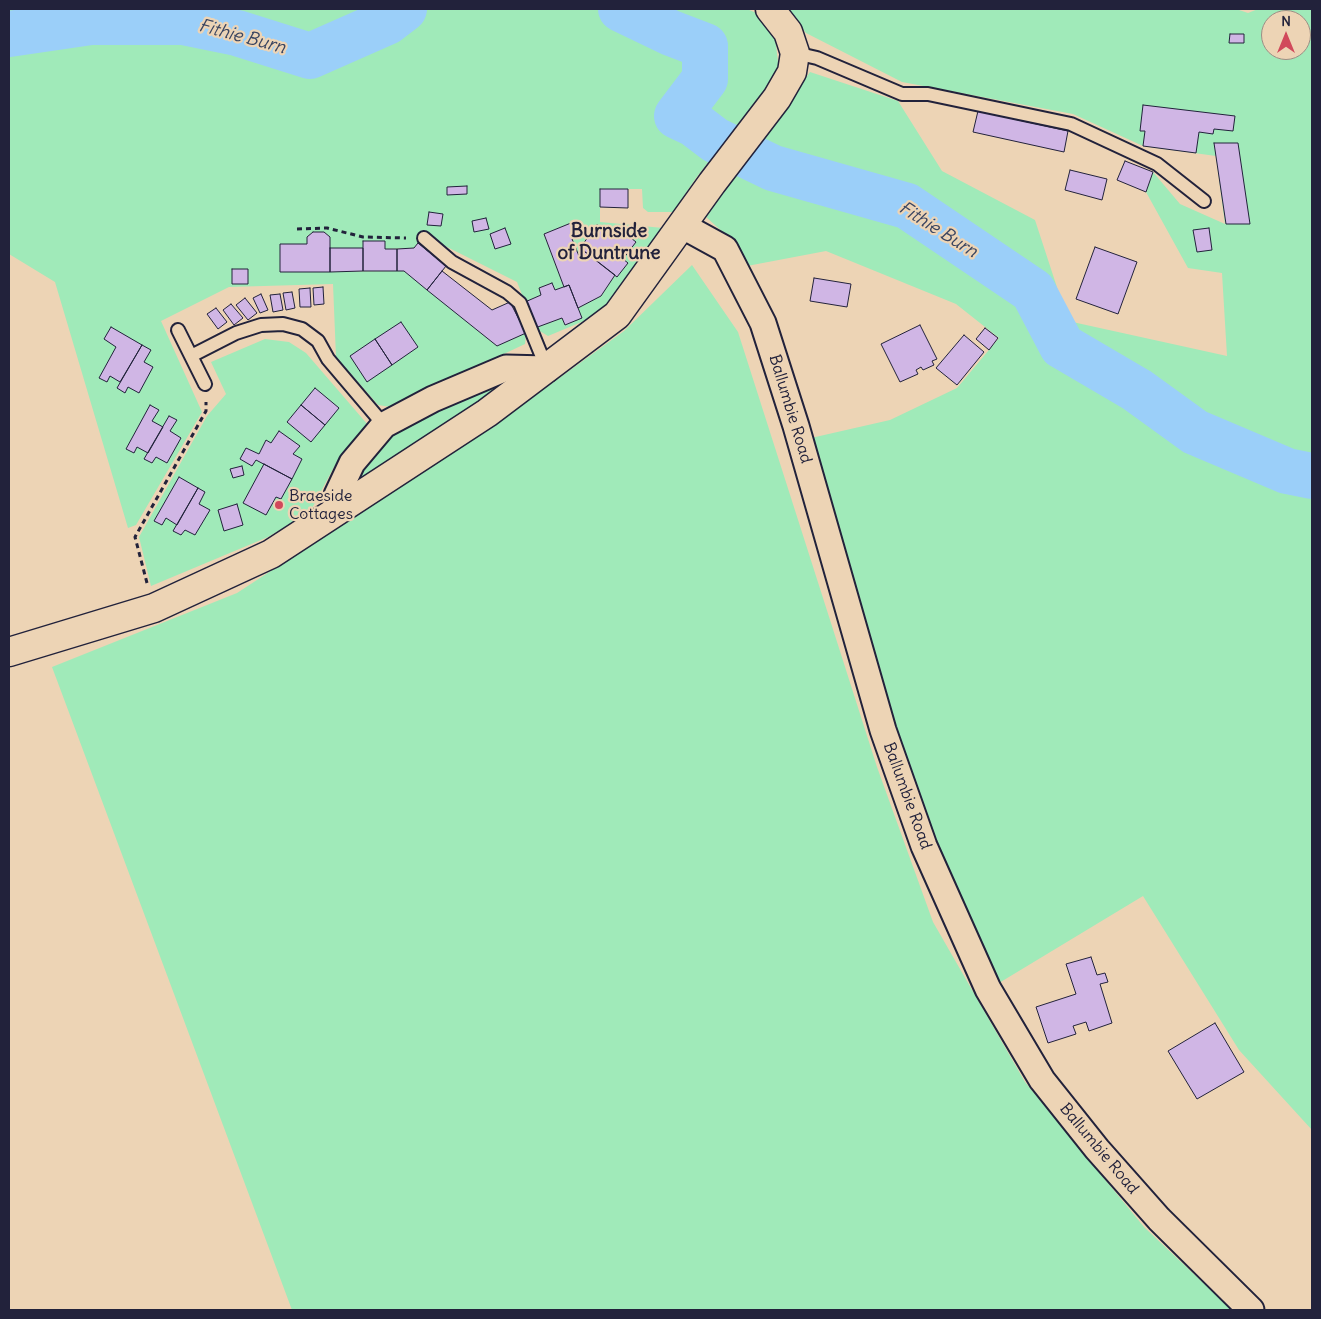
<!DOCTYPE html>
<style>
body{margin:0}
#map{position:relative;width:1321px;height:1319px;overflow:hidden;background:#edd4b5;font-family:Delius,sans-serif}
canvas{display:block}
.frame{position:absolute;inset:0;border:10px solid #22223b;pointer-events:none}
.north{position:absolute;left:1261px;top:10px;width:50px;height:50px;box-sizing:border-box;background:#edd4b5;border:1px solid #9c8d84;border-radius:50%;rotate:0deg;font-size:14px;font-weight:700;line-height:20px;text-align:center;color:#22223b}
.north::after{content:'';display:block;margin:auto;width:18px;height:22px;background:#d1495b;clip-path:polygon(50% 0,100% 100%,50% 72%,0 100%)}
</style>
<div id="map">
<canvas width="1321" height="1319"></canvas>
<div class="frame"></div>
<div class="north">N</div>
</div>
<script>
const context = document.querySelector('canvas').getContext('2d');
context.lineJoin = 'round';
function paint(path, color) {
  context.fillStyle = color;
  context.fill(path, 'evenodd');
}
function toPath(rows) {
  const path = new Path2D();
  for (const r of rows) {
    path.moveTo(r[0], r[1]);
    for (let i = 2; i < r.length; i += 2) path.lineTo(r[i], r[i + 1]);
  }
  return path;
}
function trace(path, color, width, dash) {
  context.strokeStyle = color;
  context.lineWidth = width;
  context.lineCap = dash ? 'butt' : 'round';
  context.setLineDash(dash || []);
  context.stroke(path);
}
function write(font, color, halo, rows, align = 'center') {
  context.font = font + ' Delius,sans-serif';
  context.lineWidth = 4.5;
  context.setLineDash([]);
  context.textBaseline = 'middle';
  context.strokeStyle = halo;
  context.fillStyle = color;
  for (const [text, x, y, turn = 0] of rows) {
    context.save();
    context.translate(x, y);
    context.rotate((+turn || 0) * Math.PI / 180);
    context.textAlign = isNaN(turn) ? turn : align;
    if (halo) context.strokeText(text, 0, 0);
    context.fillText(text, 0, 0);
    context.restore();
  }
}
paint(toPath([
 [9,9,747,9,761,15,775,36,779,71,696,178,673,212,648,212,643,208,642,189,600,189,600,222,663,228,612,301,596,316,548,336,535,328,562,318,565,325,581,318,578,308,601,296,615,275,617,276,628,263,623,259,636,242,617,227,611,235,597,225,580,248,584,251,579,256,572,239,576,237,571,223,544,234,564,287,555,290,551,283,539,288,541,295,525,302,517,282,425,236,414,248,385,249,384,241,363,241,363,248,330,248,330,237,324,232,313,232,307,237,307,244,281,272,404,271,497,346,526,333,525,344,391,407,378,405,336,357,333,284,229,287,161,321,202,412,136,525,128,528,55,282,9,254],
 [786,9,1236,9,1248,13,1258,9,1312,9,1312,1130,1239,1050,1143,896,999,983,934,841,893,727,811,438,890,420,957,388,999,338,956,304,826,251,747,266,736,244,706,217,810,72,898,101,942,171,1035,220,1068,321,1227,356,1222,273,1188,268,1146,192,1153,172,1180,204,1225,224,1216,156,1143,146,1073,114,902,82,806,33],
 [1271,20,1301,20,1301,50,1271,50],
 [692,265,738,332,877,767,933,922,1025,1082,1144,1227,1232,1310,292,1310,52,667,237,593,496,424,624,331],
 [265,339,289,342,306,353,368,425,334,467,310,512,268,537,151,586,139,537,207,416,226,394,211,362],
 [515,376,356,485,356,475,383,437,498,380]
]), '#a0eab9');
trace(toPath([
 [621,9,671,33,705,46,705,79,677,116,694,124,715,140,773,168,907,206,1033,291,1062,346,1137,390,1195,432,1287,471,1312,476],
 [9,34,91,22,183,22,237,33,310,56,387,22,404,9]
]), '#9bcff9', 46);
const building = toPath([
 [1230,34,1244,34,1244,43,1229,43,1230,34],
 [1143,105,1235,116,1233,131,1214,129,1213,134,1199,132,1196,153,1143,146,1145,131,1140,131,1143,105],
 [978,111,1068,131,1064,152,973,132,978,111],
 [1214,143,1238,143,1250,224,1226,224,1214,143],
 [1125,161,1153,172,1146,192,1117,180,1125,161],
 [1070,170,1107,179,1102,200,1065,190,1070,170],
 [467,186,467,194,447,195,447,187,467,186],
 [600,189,628,189,628,208,600,207,600,189],
 [429,212,443,214,441,226,427,225,429,212],
 [486,218,489,229,474,232,472,221,486,218],
 [571,223,576,237,572,239,579,256,584,251,615,275,601,296,578,308,569,285,564,287,544,234,571,223],
 [597,225,611,235,617,227,636,242,623,259,628,263,617,277,580,248,597,225],
 [505,228,511,244,495,249,490,234,505,228],
 [1209,228,1212,250,1197,252,1193,230,1209,228],
 [313,232,324,232,330,237,330,272,280,272,280,244,307,244,307,237,313,232],
 [363,241,385,241,385,249,397,249,397,271,363,271,363,241],
 [418,243,446,266,427,290,404,271,397,271,397,249,414,248,418,243],
 [1095,247,1137,262,1118,314,1076,299,1095,247],
 [330,248,363,248,363,271,330,272,330,248],
 [232,269,248,269,248,284,232,284,232,269],
 [442,271,492,310,510,302,526,333,497,346,427,290,442,271],
 [814,278,851,284,847,307,810,301,814,278],
 [552,283,555,290,569,285,582,318,565,325,562,318,535,328,525,302,541,295,539,288,552,283],
 [323,287,324,304,314,305,313,288,323,287],
 [310,288,311,307,300,307,299,289,310,288],
 [292,292,295,308,286,310,283,293,292,292],
 [261,294,268,310,260,313,253,298,261,294],
 [280,294,283,310,273,312,270,295,280,294],
 [245,298,257,313,248,320,236,305,245,298],
 [231,304,243,318,234,325,223,310,231,304],
 [216,308,227,322,218,329,207,314,216,308],
 [401,322,418,347,392,365,375,339,401,322],
 [920,325,937,359,932,361,934,365,923,370,921,367,916,370,918,374,900,382,881,344,920,325],
 [111,327,142,345,120,382,110,376,107,382,99,378,116,347,104,339,111,327],
 [985,328,998,338,989,350,976,339,985,328],
 [964,335,984,352,957,385,936,368,964,335],
 [375,339,392,365,367,382,350,356,375,339],
 [142,345,151,350,144,362,153,367,139,393,128,387,125,393,117,388,142,345],
 [315,388,339,408,325,425,301,405,315,388],
 [150,405,159,410,152,421,163,427,148,453,137,447,134,453,126,449,150,405],
 [301,405,325,425,311,442,287,422,301,405],
 [169,416,177,420,170,431,181,438,167,463,156,457,152,463,144,459,169,416],
 [279,431,300,446,293,454,302,459,292,479,256,460,252,466,240,459,246,448,259,454,266,440,271,443,279,431],
 [264,464,292,479,281,499,276,497,266,515,243,503,264,464],
 [242,466,244,475,233,478,230,469,242,466],
 [179,477,198,488,177,525,166,518,162,525,154,521,179,477],
 [198,488,205,492,199,504,210,510,195,535,185,530,181,535,173,531,198,488],
 [237,504,243,525,224,531,218,510,237,504],
 [1091,957,1097,975,1105,973,1108,982,1100,984,1112,1023,1089,1031,1086,1022,1073,1026,1076,1034,1048,1043,1036,1007,1076,994,1066,964,1091,957],
 [1215,1023,1244,1072,1197,1099,1168,1051,1215,1023]
]);
paint(building, '#d0b6e5');
trace(building, '#22223b', 1);
const lane = toPath([
 [795,53,817,58,902,94,928,94,1071,124,1157,164,1204,201],
 [424,238,452,262,507,292,520,303,547,369],
 [178,330,205,384],
 [191,356,236,333,261,325,283,324,302,329,318,341,328,359,384,425]
]);
const street = toPath([
 [683,226,725,249,763,323,796,426,883,730,924,846,988,989,1042,1080,1097,1149,1159,1219,1251,1310],
 [335,512,337,495,352,463,384,425,433,399,506,368,547,369]
]);
const secondary = toPath([
 [9,652,154,608,271,554,487,413,617,315,712,183,777,98,792,72,795,53,788,32,770,9]
]);
trace(lane, '#22223b', 16);
trace(street, '#22223b', 29);
trace(secondary, '#22223b', 31);
trace(toPath([
 [297,229,327,228,363,237,406,238],
 [147,583,135,537,206,411,206,402]
]), '#22223b', 3, [5, 4]);
trace(lane, '#edd4b5', 12);
trace(street, '#edd4b5', 25);
trace(secondary, '#edd4b5', 28);
for (const [x, y, r, color] of [
 [279,505,5,"#d1495b"]
]) {
  const dot = new Path2D();
  dot.arc(x, y, r, 0, 2 * Math.PI);
  context.fillStyle = color;
  context.fill(dot);
  trace(dot, '#edd4b5', 2);
}
write('16px', '#22223b', '#edd4b5', [
 ["Ballumbie Road",790,409,73],
 ["Ballumbie Road",907,796,70],
 ["Ballumbie Road",1099,1149,50]
]);
write('16px', '#22223b', '#edd4b5', [
 ["Braeside",289,496],
 ["Cottages",289,514]
], 'left');
write('italic 18px', '#3a4561', '#edd4b5', [
 ["Fithie Burn",242,37,15],
 ["Fithie Burn",938,230,32]
]);
write('bold 19px', '#22223b', '#edd4b5', [
 ["Burnside",609,232],
 ["of Duntrune",609,254]
]);
</script>
